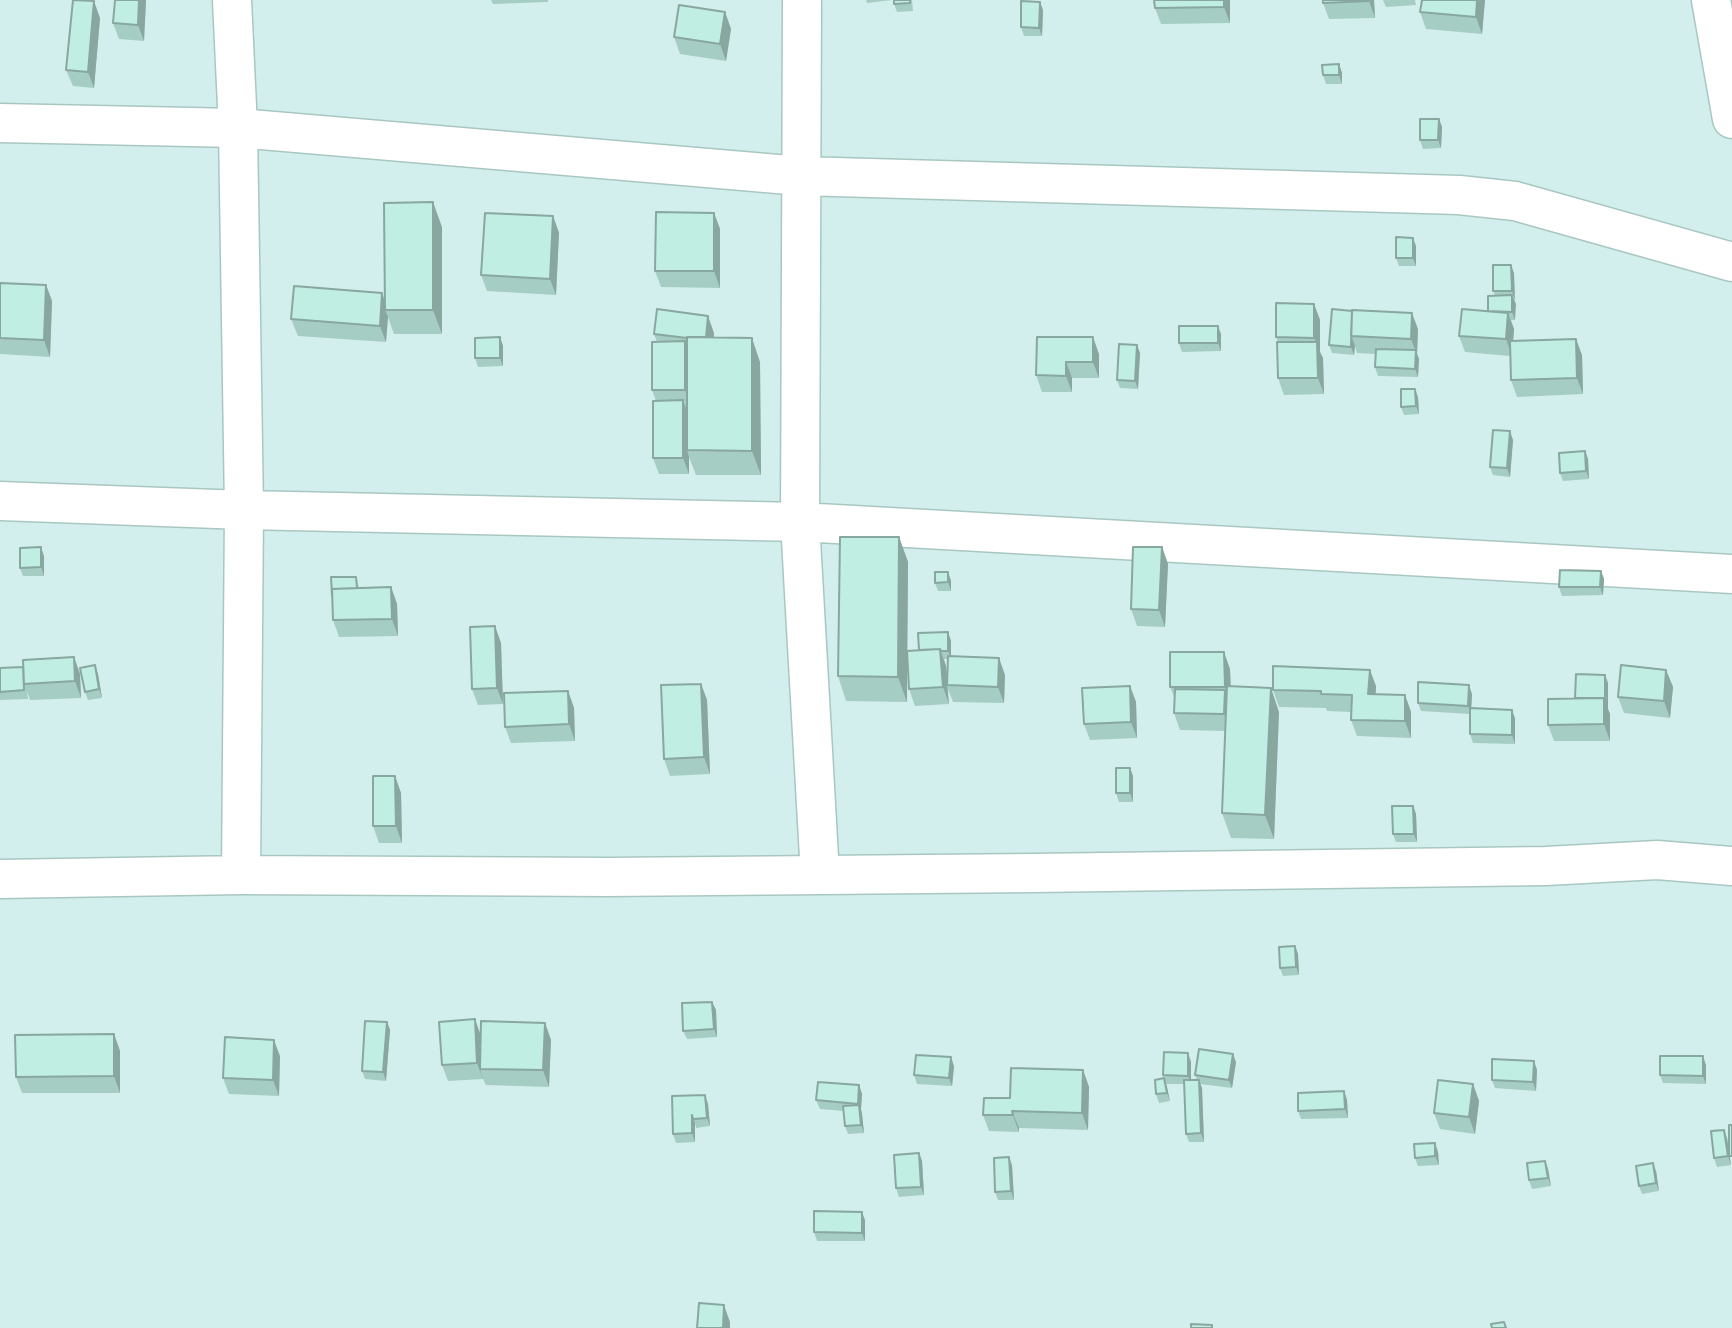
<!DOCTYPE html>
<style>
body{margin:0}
canvas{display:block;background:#e7fbfa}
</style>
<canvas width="1732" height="1328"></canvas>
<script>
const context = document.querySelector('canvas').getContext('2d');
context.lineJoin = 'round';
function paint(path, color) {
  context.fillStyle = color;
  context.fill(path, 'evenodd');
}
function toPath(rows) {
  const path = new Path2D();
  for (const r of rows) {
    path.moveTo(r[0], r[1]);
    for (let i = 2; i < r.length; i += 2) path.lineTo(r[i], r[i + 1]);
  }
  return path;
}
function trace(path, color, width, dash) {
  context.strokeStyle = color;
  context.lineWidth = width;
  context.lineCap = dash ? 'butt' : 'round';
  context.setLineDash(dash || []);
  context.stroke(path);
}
paint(toPath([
 [0,0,1711,0,1732,119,1732,1328,0,1328]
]), '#d3efed');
const minor = toPath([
 [232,0,238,128,244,510,241,875],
 [802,0,800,522,820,875],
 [1711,0,1732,119],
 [0,123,238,128,801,176,1459,195,1515,201,1732,262],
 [0,501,244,510,800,522,1732,574],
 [0,879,241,875,608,877,1033,873,1546,866,1657,860,1732,866]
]);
trace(minor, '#a9c7c1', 41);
trace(minor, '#fff', 38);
paint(toPath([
 [146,0,144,41,119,39,113,23],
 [491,0,548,0,548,2,493,4],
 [866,0,892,0,867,3],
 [912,0,913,11,897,12,894,4],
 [1154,0,1230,0,1230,23,1161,24,1155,8],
 [1374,0,1375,18,1329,19,1323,3],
 [1383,0,1415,0,1416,5,1386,7],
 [1485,0,1482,34,1426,29,1420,12],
 [1043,10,1042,36,1024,36,1021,27],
 [725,12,731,29,726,61,680,54,674,37],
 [100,18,94,88,73,86,66,70],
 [1339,64,1342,73,1342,84,1326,84,1323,75],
 [1439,119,1442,127,1441,148,1423,149,1420,140],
 [714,213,720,229,720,288,661,287,655,271],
 [553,216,559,233,556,295,487,291,481,275],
 [442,227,442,334,394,334,388,317,386,342,298,336,291,319,382,293,385,301],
 [1416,246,1416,266,1399,266,1396,258],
 [1514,273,1515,320,1511,320,1514,329,1513,341,1582,355,1583,394,1517,397,1511,380,1510,356,1465,352,1459,336,1488,311,1495,295,1493,291],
 [0,283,46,285,52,301,50,357,0,354],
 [1314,304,1320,320,1320,352,1323,358,1324,394,1284,395,1278,378,1278,342,1276,337],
 [1332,309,1418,329,1417,354,1419,359,1418,377,1378,376,1375,367,1376,354,1357,353,1355,346,1354,355,1332,353,1329,345],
 [714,333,714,338,760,362,761,475,696,475,689,457,689,474,659,474,653,458,656,401,652,390,657,342,654,334],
 [1221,334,1221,351,1182,352,1179,343],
 [500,337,503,346,503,366,478,367,475,358],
 [1037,337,1099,354,1099,378,1072,378,1072,392,1042,392,1036,375],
 [1140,353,1138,389,1120,388,1117,380],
 [1418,397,1419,414,1404,415,1401,407],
 [1513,440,1510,477,1493,475,1490,467],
 [1585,451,1588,459,1589,479,1563,481,1560,473],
 [899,537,908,562,907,651,919,650,948,632,951,641,951,656,1005,675,1004,703,953,702,948,689,949,704,915,706,909,689,907,658,907,702,846,701,838,676],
 [944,659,948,659,947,675,946,666],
 [1162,547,1168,564,1165,627,1137,626,1131,609],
 [44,556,44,576,23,576,20,568],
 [1601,571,1604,579,1603,595,1562,596,1559,587],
 [948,572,951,581,951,591,938,591,935,583],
 [356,577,359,588,391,587,397,604,398,636,339,637,333,620],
 [501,643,503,704,478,705,472,689],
 [74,657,80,674,81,698,30,700,27,691,28,699,0,700,0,668,23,667],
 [95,665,98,674,102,698,88,700,85,692],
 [1230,669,1231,686,1279,712,1274,839,1231,838,1222,813,1226,731,1180,730,1174,713,1175,699,1170,687],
 [1666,670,1673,687,1670,718,1624,713,1618,697],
 [1605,675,1608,683,1608,709,1610,714,1610,741,1554,741,1548,725,1575,698],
 [701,684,707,700,710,774,670,776,664,759],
 [1130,686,1136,702,1137,738,1090,740,1084,724],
 [1376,686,1375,694,1405,695,1411,712,1411,738,1357,736,1351,720,1352,712,1327,711,1326,708,1279,707,1273,690],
 [568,691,574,708,575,741,511,743,505,727],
 [1472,694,1471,708,1515,718,1515,744,1473,743,1470,734,1470,714,1421,711,1418,703],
 [1130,768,1133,776,1133,802,1119,802,1116,793],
 [395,776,401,793,402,843,379,843,373,826],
 [1413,806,1416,814,1417,842,1396,842,1393,834],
 [1295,946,1298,954,1299,975,1283,976,1280,968],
 [712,1002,716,1010,717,1037,687,1039,683,1031],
 [387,1022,390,1030,386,1081,365,1079,362,1071],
 [545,1023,551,1040,549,1087,486,1085,483,1079,448,1081,442,1065,481,1036],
 [114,1034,120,1051,120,1093,22,1093,16,1077],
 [1188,1053,1191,1062,1191,1080,1197,1080,1195,1075,1236,1062,1232,1088,1200,1084,1202,1088,1204,1142,1189,1142,1186,1134,1184,1084,1166,1084,1170,1101,1159,1103,1156,1094,1164,1079,1163,1075],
 [280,1056,279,1096,229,1094,223,1078],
 [1534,1061,1537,1070,1536,1091,1495,1088,1492,1080],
 [1706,1065,1706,1084,1663,1083,1660,1075],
 [954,1066,952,1086,917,1084,914,1075],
 [1083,1070,1089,1087,1088,1130,1019,1128,1019,1132,989,1131,983,1115,1010,1098],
 [1473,1084,1479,1101,1475,1134,1440,1129,1434,1113],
 [859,1085,862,1094,861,1109,862,1114,864,1133,848,1134,845,1126,844,1111,820,1109,816,1100],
 [1344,1091,1347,1100,1348,1118,1301,1119,1298,1111],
 [705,1095,708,1104,710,1126,696,1128,695,1123,695,1142,676,1143,673,1134],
 [1727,1138,1731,1165,1717,1167,1714,1158],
 [1435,1143,1438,1152,1439,1165,1418,1166,1415,1158],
 [919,1153,922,1161,924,1195,899,1197,896,1188],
 [1545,1161,1548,1169,1551,1186,1532,1189,1529,1180],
 [1012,1165,1014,1200,998,1200,995,1192],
 [1656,1171,1659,1191,1642,1194,1639,1186],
 [865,1220,865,1241,817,1241,814,1232]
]), '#a6cdc3');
paint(toPath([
 [139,0,146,0,144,41,138,25],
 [1224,0,1230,0,1230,23,1224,7],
 [1369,0,1374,0,1375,18,1369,1],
 [1477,0,1485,0,1482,34,1476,17],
 [94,1,100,18,94,88,88,72],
 [1040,2,1043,10,1042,36,1039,28],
 [725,12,731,29,726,61,720,44],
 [1339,64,1342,73,1342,84,1339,75],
 [1439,119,1442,127,1441,148,1438,140],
 [433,202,442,227,442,334,433,310],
 [714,213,720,229,720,288,714,271],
 [553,216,559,233,556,295,550,279],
 [1413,238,1416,246,1416,266,1413,258],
 [1511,265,1514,273,1515,300,1512,291],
 [46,285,52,301,50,357,44,340],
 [382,293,388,310,385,310,388,317,386,342,380,326],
 [1512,295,1516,304,1515,320,1512,312],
 [1314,304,1320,320,1320,352,1323,358,1324,394,1318,378,1317,344,1314,338],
 [1412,313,1418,329,1417,354,1419,359,1418,377,1415,369,1416,352,1411,339],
 [1508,313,1514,329,1512,356,1506,339],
 [708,316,714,333,711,357,705,341],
 [1218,326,1221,334,1221,351,1218,343],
 [500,337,503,346,503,366,500,358],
 [1093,337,1099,354,1099,378,1093,362],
 [752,338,760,362,761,475,752,451],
 [1352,338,1355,346,1354,355,1351,347],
 [1576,339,1582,355,1583,394,1577,378],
 [685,341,691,358,691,406,685,390],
 [1137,345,1140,353,1138,389,1135,381],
 [1066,362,1072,378,1072,392,1066,376],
 [1415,389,1418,397,1419,414,1416,406],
 [683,400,689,417,687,450,689,457,689,474,683,458],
 [1510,431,1513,440,1510,477,1507,468],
 [1585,451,1588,459,1589,479,1586,471],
 [899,537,908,562,907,702,898,677],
 [41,547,44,556,44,576,41,567],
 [1162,547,1168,564,1165,627,1159,610],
 [1601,571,1604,579,1603,595,1600,587],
 [948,572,951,581,951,591,948,582],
 [391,587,397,604,398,636,392,619],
 [495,626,501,643,503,704,497,688],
 [948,632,951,641,951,659,948,651],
 [940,649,946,666,948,685,947,685,949,704,943,687],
 [1224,652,1230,669,1231,703,1225,687],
 [74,657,80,674,81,698,75,681],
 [999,658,1005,675,1004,703,998,687],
 [95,665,98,674,102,698,99,689],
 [1370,670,1376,686,1375,711,1368,694],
 [1666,670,1673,687,1670,718,1664,701],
 [1605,675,1608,683,1608,709,1610,714,1610,741,1604,724],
 [701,684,707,700,710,774,704,757],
 [1469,685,1472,694,1471,714,1468,706],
 [1130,686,1136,702,1137,738,1131,722],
 [1271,688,1279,712,1274,839,1265,815],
 [1225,690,1231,707,1230,731,1224,714],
 [568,691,574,708,575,741,569,724],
 [1405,695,1411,712,1411,738,1405,721],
 [1512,710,1515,718,1515,744,1512,735],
 [1130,768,1133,776,1133,802,1130,793],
 [395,776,401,793,402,843,396,826],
 [1413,806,1416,814,1417,842,1414,834],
 [1295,946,1298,954,1299,975,1296,967],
 [712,1002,716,1010,717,1037,714,1029],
 [475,1019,481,1036,480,1069,483,1079,477,1063],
 [387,1022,390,1030,386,1081,383,1072],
 [545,1023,551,1040,549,1087,543,1070],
 [114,1034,120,1051,120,1093,114,1076],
 [274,1040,280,1056,279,1096,273,1080],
 [1188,1053,1191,1062,1191,1085,1188,1076],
 [1233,1054,1236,1062,1232,1088,1229,1080],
 [1703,1056,1706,1065,1706,1084,1703,1076],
 [951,1057,954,1066,952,1086,949,1078],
 [1534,1061,1537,1070,1536,1091,1533,1082],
 [1083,1070,1089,1087,1088,1130,1082,1113],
 [1164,1078,1167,1087,1170,1101,1167,1093],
 [1199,1080,1202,1088,1204,1142,1201,1133],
 [1473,1084,1479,1101,1475,1134,1469,1117],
 [859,1085,862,1094,861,1109,862,1114,864,1133,861,1125,860,1110,858,1104],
 [1344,1091,1347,1100,1348,1118,1345,1109],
 [705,1095,708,1104,710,1126,707,1118],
 [1012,1111,1019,1128,1019,1132,1013,1115],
 [692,1115,695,1123,695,1142,692,1133],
 [1724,1130,1727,1138,1731,1165,1728,1156],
 [1435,1143,1438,1152,1439,1165,1435,1156],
 [919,1153,922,1161,924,1195,921,1187],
 [1009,1157,1012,1165,1014,1200,1011,1191],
 [1545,1161,1548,1169,1551,1186,1548,1178],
 [1653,1163,1656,1171,1659,1191,1656,1183],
 [862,1212,865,1220,865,1241,862,1233],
 [724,1305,730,1322,730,1328,723,1328]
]), '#87a79f');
const building = toPath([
 [73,0,94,1,88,72,66,70,73,0],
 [115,0,139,0,138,25,113,23,115,0],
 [894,0,910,0,910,3,894,4,894,0],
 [1154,0,1224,0,1224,7,1155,8,1154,0],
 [1323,0,1369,0,1369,1,1323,3,1323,0],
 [1422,0,1477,0,1476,17,1420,12,1422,0],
 [1021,1,1040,2,1039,28,1021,27,1021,1],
 [679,5,725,12,720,44,674,37,679,5],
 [1339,64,1339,75,1323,75,1322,65,1339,64],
 [1420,119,1439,119,1438,140,1420,140,1420,119],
 [433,202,433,310,385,310,384,203,433,202],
 [656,212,714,213,714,271,655,271,656,212],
 [485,213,553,216,550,279,481,275,485,213],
 [1396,237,1413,238,1413,258,1396,258,1396,237],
 [1493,265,1511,265,1512,291,1493,291,1493,265],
 [0,283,46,285,44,340,0,338,0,283],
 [294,286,382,293,380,326,291,319,294,286],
 [1512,295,1512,312,1488,311,1488,296,1512,295],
 [1276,303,1314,304,1314,338,1276,337,1276,303],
 [657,309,708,316,706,337,687,337,687,338,654,334,657,309],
 [1332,309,1352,311,1351,347,1329,345,1332,309],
 [1462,309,1508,313,1506,339,1459,336,1462,309],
 [1352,310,1412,313,1411,339,1351,336,1352,310],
 [1179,326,1218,326,1218,343,1179,343,1179,326],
 [500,337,500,358,475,358,475,338,500,337],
 [687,337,752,338,752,451,687,450,687,337],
 [1037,337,1093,337,1093,362,1066,362,1066,376,1036,375,1037,337],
 [1576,339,1577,378,1511,380,1510,341,1576,339],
 [685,341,685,390,652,390,652,342,685,341],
 [1277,342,1317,342,1318,378,1278,378,1277,342],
 [1119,344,1137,345,1135,381,1117,380,1119,344],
 [1376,349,1416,350,1415,369,1375,367,1376,349],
 [1401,389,1415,389,1416,406,1401,407,1401,389],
 [683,400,683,458,653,458,653,401,683,400],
 [1493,430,1510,431,1507,468,1490,467,1493,430],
 [1585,451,1586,471,1560,473,1559,453,1585,451],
 [840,537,899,537,898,677,838,676,840,537],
 [41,547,41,567,20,568,20,548,41,547],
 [1133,547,1162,547,1159,610,1131,609,1133,547],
 [1560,570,1601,571,1600,587,1559,587,1560,570],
 [935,572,948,572,948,582,935,583,935,572],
 [331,577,356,577,357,588,332,589,332,596,331,577],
 [391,587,392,619,333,620,332,589,391,587],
 [495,626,497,688,472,689,470,627,495,626],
 [948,632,948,651,941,651,940,649,919,650,918,633,948,632],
 [940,649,943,687,909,689,907,651,940,649],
 [1170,652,1224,652,1225,687,1170,687,1170,652],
 [948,656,999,658,998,687,947,685,948,656],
 [74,657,75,681,24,684,23,660,74,657],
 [95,665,99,689,85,692,80,668,95,665],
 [1621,665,1666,670,1664,701,1618,697,1621,665],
 [1273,666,1370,670,1368,694,1405,695,1405,721,1351,720,1352,695,1321,694,1321,691,1273,690,1273,666],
 [23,667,24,690,0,692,0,668,23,667],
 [1576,674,1605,675,1605,700,1604,698,1575,698,1576,674],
 [1418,682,1469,685,1468,706,1418,703,1418,682],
 [701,684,704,757,664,759,661,685,701,684],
 [1130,686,1131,722,1084,724,1082,688,1130,686],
 [1227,686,1271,688,1265,815,1222,813,1227,686],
 [1175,689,1225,690,1224,714,1174,713,1175,689],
 [568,691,569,724,505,727,504,693,568,691],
 [1604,698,1604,724,1548,725,1548,699,1604,698],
 [1470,708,1512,710,1512,735,1470,734,1470,708],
 [1116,768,1130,768,1130,793,1116,793,1116,768],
 [373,776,395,776,396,826,373,826,373,776],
 [1392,806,1413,806,1414,834,1393,834,1392,806],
 [1295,946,1296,967,1280,968,1279,947,1295,946],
 [712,1002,714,1029,683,1031,682,1003,712,1002],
 [475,1019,477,1063,442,1065,439,1022,475,1019],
 [365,1021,387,1022,383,1072,362,1071,365,1021],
 [481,1021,545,1023,543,1070,480,1069,481,1021],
 [114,1034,114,1076,16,1077,15,1035,114,1034],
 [225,1037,274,1040,273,1080,223,1078,225,1037],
 [1199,1049,1233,1054,1229,1080,1195,1075,1199,1049],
 [1164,1052,1188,1053,1188,1076,1163,1075,1164,1052],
 [916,1055,951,1057,949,1078,914,1075,916,1055],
 [1660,1056,1703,1056,1703,1076,1660,1075,1660,1056],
 [1492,1059,1534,1061,1533,1082,1492,1080,1492,1059],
 [1011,1068,1083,1070,1082,1113,1012,1111,1013,1115,983,1115,984,1098,1010,1098,1011,1068],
 [1164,1078,1167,1093,1156,1094,1155,1080,1164,1078],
 [1184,1080,1199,1080,1201,1133,1186,1134,1184,1080],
 [1438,1080,1473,1084,1469,1117,1434,1113,1438,1080],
 [818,1082,859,1085,858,1104,816,1100,818,1082],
 [1344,1091,1345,1109,1298,1111,1298,1093,1344,1091],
 [705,1095,707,1118,693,1119,692,1115,692,1133,673,1134,672,1096,705,1095],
 [859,1105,861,1125,845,1126,843,1106,859,1105],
 [1729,1125,1732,1125,1732,1156,1729,1156,1729,1125],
 [1724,1130,1728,1156,1714,1158,1711,1131,1724,1130],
 [1435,1143,1435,1156,1415,1158,1414,1144,1435,1143],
 [919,1153,921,1187,896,1188,894,1155,919,1153],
 [1009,1157,1011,1191,995,1192,994,1158,1009,1157],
 [1545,1161,1548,1178,1529,1180,1527,1163,1545,1161],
 [1653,1163,1656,1183,1639,1186,1636,1166,1653,1163],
 [814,1211,862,1212,862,1233,814,1232,814,1211],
 [699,1303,724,1305,723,1328,697,1328,699,1303],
 [1504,1322,1506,1328,1492,1328,1491,1324,1504,1322],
 [1191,1324,1212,1325,1212,1328,1191,1328,1191,1324]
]);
paint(building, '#c1eee3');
trace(building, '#87a79f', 2);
</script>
